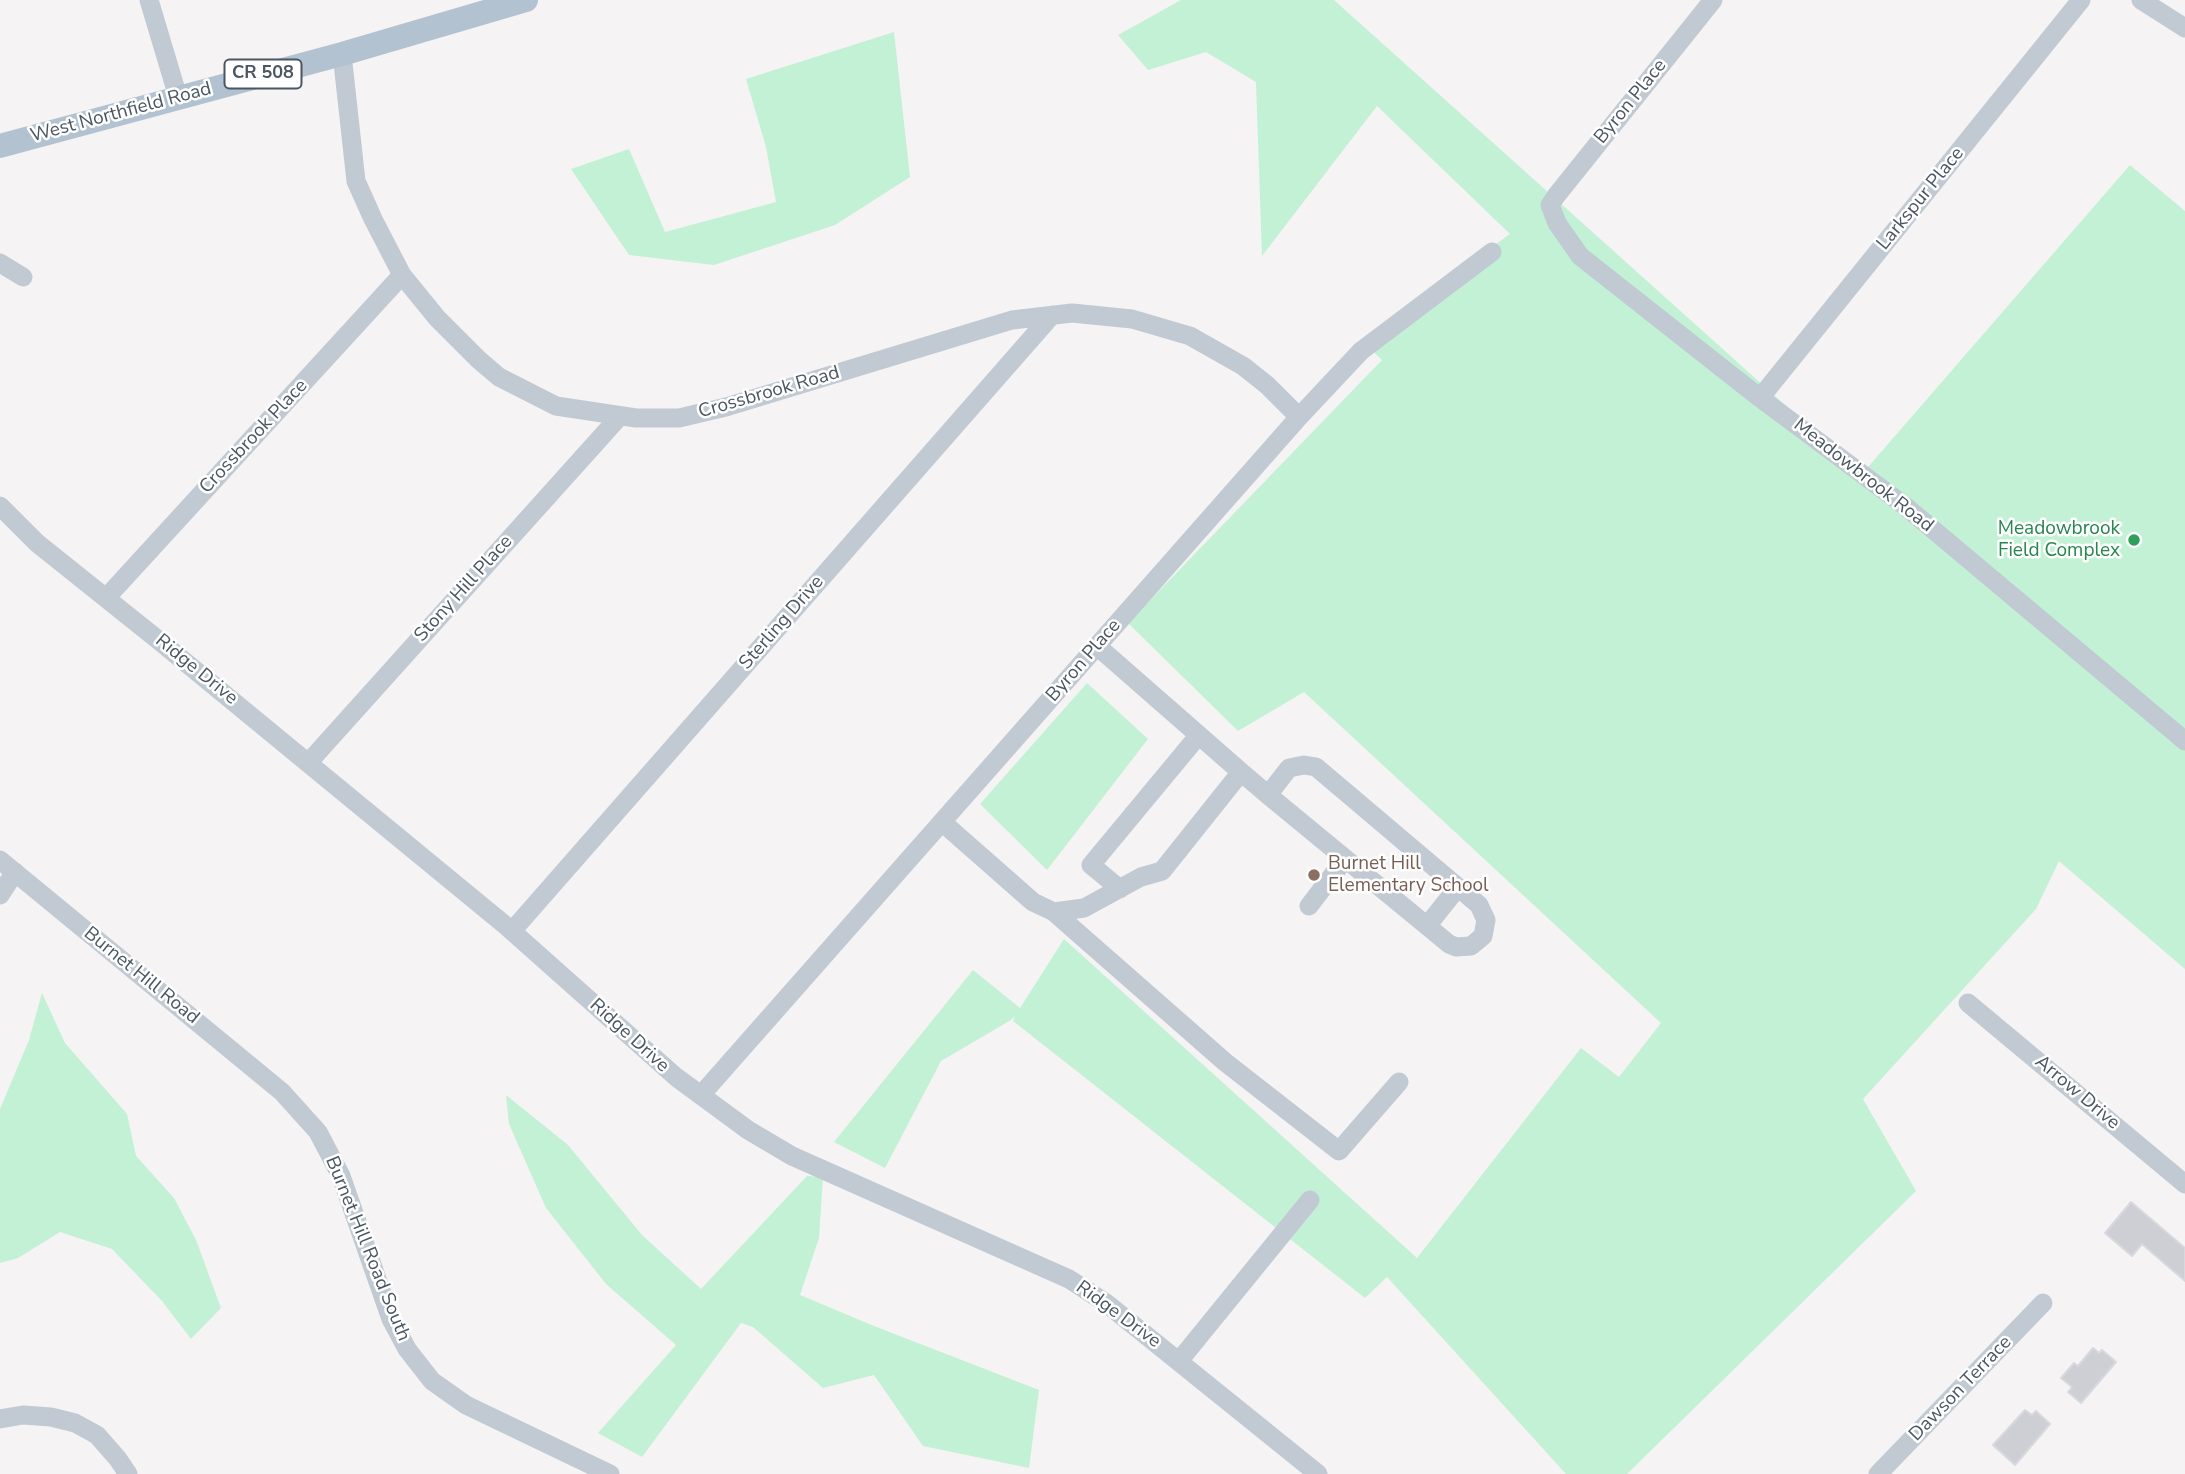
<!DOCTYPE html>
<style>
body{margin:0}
canvas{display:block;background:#f5f3f3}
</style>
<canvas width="2185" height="1474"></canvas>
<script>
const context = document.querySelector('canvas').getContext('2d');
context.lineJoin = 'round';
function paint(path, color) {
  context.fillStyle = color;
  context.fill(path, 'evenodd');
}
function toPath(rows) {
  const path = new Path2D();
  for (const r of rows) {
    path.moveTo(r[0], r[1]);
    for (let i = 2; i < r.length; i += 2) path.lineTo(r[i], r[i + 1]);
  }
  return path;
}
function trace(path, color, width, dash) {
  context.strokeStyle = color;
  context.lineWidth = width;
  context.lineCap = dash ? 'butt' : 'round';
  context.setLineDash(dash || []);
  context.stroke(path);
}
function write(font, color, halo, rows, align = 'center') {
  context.font = font + ' "Nunito Sans",sans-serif';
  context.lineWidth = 5;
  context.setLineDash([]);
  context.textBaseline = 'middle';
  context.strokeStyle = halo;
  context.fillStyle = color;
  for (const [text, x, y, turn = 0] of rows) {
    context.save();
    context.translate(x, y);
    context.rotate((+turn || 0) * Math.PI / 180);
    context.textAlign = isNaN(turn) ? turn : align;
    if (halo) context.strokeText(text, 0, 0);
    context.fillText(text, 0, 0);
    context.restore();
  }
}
paint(toPath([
 [1181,0,1334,0,1862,474,2130,165,2185,211,2185,969,2059,861,2036,909,1863,1099,1916,1191,1627,1474,1566,1474,1387,1277,1365,1298,1013,1021,1015,1016,1011,1020,941,1061,885,1168,834,1142,973,970,1020,1008,1064,939,1417,1258,1581,1048,1619,1077,1661,1023,1304,692,1238,731,1128,623,1382,360,1361,340,1510,234,1377,106,1262,256,1256,82,1206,52,1148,70,1118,35],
 [894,32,910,177,835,225,714,265,629,255,571,169,629,149,665,232,776,202,766,147,746,79],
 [1087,683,1148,739,1047,870,980,804],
 [42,993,65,1043,127,1114,136,1156,174,1198,196,1240,221,1308,191,1339,162,1301,112,1249,60,1232,18,1258,0,1263,0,1109,29,1040],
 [506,1095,568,1145,642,1235,701,1289,807,1176,823,1177,819,1238,800,1295,874,1326,1039,1390,1029,1468,923,1446,874,1375,823,1388,753,1327,741,1323,642,1457,598,1433,676,1345,606,1284,546,1208,509,1124]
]), '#c3f1d5');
const building = toPath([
 [2131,1202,2185,1248,2185,1281,2142,1244,2132,1256,2105,1233,2131,1202],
 [2093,1348,2099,1353,2102,1350,2116,1362,2081,1403,2068,1392,2072,1387,2061,1378,2074,1363,2078,1366,2093,1348],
 [2025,1410,2032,1415,2036,1411,2050,1424,2015,1465,1993,1445,2025,1410]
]);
paint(building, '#cdcfd5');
trace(building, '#d7d9de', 2);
trace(toPath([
 [149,0,178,97],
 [1713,0,1556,196,1550,205,1557,223,1580,256,1760,398,1905,506,2185,741],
 [2141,0,2185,28],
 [342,54,356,181,373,219,402,275,437,318,479,360,499,377,556,406,636,418,679,418,726,407,1012,320,1072,313,1132,319,1190,336,1243,366,1267,385,1299,417],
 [0,263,23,277],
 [1760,398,2081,0],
 [0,506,37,543,162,643,505,925,676,1077,748,1130,792,1156,1069,1279,1106,1303,1318,1474],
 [106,598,402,275],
 [308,763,620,416],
 [1241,772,1268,795,1449,944,1456,947,1471,946,1483,936,1486,920,1479,905,1316,767,1304,765,1289,768,1268,795],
 [942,822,1033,902,1054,912,1084,908,1141,877,1162,871,1241,772,1097,646],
 [0,860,282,1092,318,1132,341,1176,391,1319,407,1349,432,1381,466,1405,610,1474],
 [1120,889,1091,865,1198,736],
 [0,895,15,872],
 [1309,906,1345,859],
 [1054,912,1225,1062,1339,1151,1399,1082],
 [1427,926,1458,887],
 [512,931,1052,315],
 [1968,1003,2185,1184],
 [701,1095,1299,417,1361,351,1492,252],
 [1179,1361,1310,1200],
 [0,1419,23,1415,51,1417,75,1423,97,1435,118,1459,128,1474],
 [1878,1474,2043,1303]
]), '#c1cad2', 19);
trace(toPath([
 [0,146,342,54,526,0]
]), '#b3c2d1', 24);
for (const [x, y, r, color] of [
 [2134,540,7,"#2e9e5b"],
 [1314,875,7,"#8d6e63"]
]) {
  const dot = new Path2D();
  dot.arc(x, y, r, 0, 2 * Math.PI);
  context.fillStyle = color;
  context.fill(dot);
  trace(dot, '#fff', 2.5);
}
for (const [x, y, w] of [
 [263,74,77]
]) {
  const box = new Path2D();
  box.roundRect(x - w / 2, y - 14.5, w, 29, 5);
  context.fillStyle = '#fff';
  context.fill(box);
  trace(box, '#4a5661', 2);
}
write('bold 18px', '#4a5661', null, [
 ["CR 508",263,74]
]);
write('19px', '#4a5661', '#fff', [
 ["Byron Place",1631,102,-51],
 ["West Northfield Road",121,113,-15],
 ["Larkspur Place",1921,199,-51],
 ["Crossbrook Road",769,393,-16],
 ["Crossbrook Place",254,437,-47],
 ["Meadowbrook Road",1863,476,38],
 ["Stony Hill Place",464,589,-48],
 ["Sterling Drive",782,623,-49],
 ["Byron Place",1084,661,-49],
 ["Ridge Drive",196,670,39],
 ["Burnet Hill Road",141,976,39],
 ["Ridge Drive",629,1036,42],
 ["Arrow Drive",2077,1093,40],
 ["Burnet Hill Road South",367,1249,68],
 ["Ridge Drive",1118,1315,36],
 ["Dawson Terrace",1961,1389,-46]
]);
write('19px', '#27864d', '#fff', [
 ["Meadowbrook",2120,529],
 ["Field Complex",2120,551]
], 'right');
write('19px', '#785e54', '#fff', [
 ["Burnet Hill",1328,864],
 ["Elementary School",1328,886]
], 'left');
</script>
